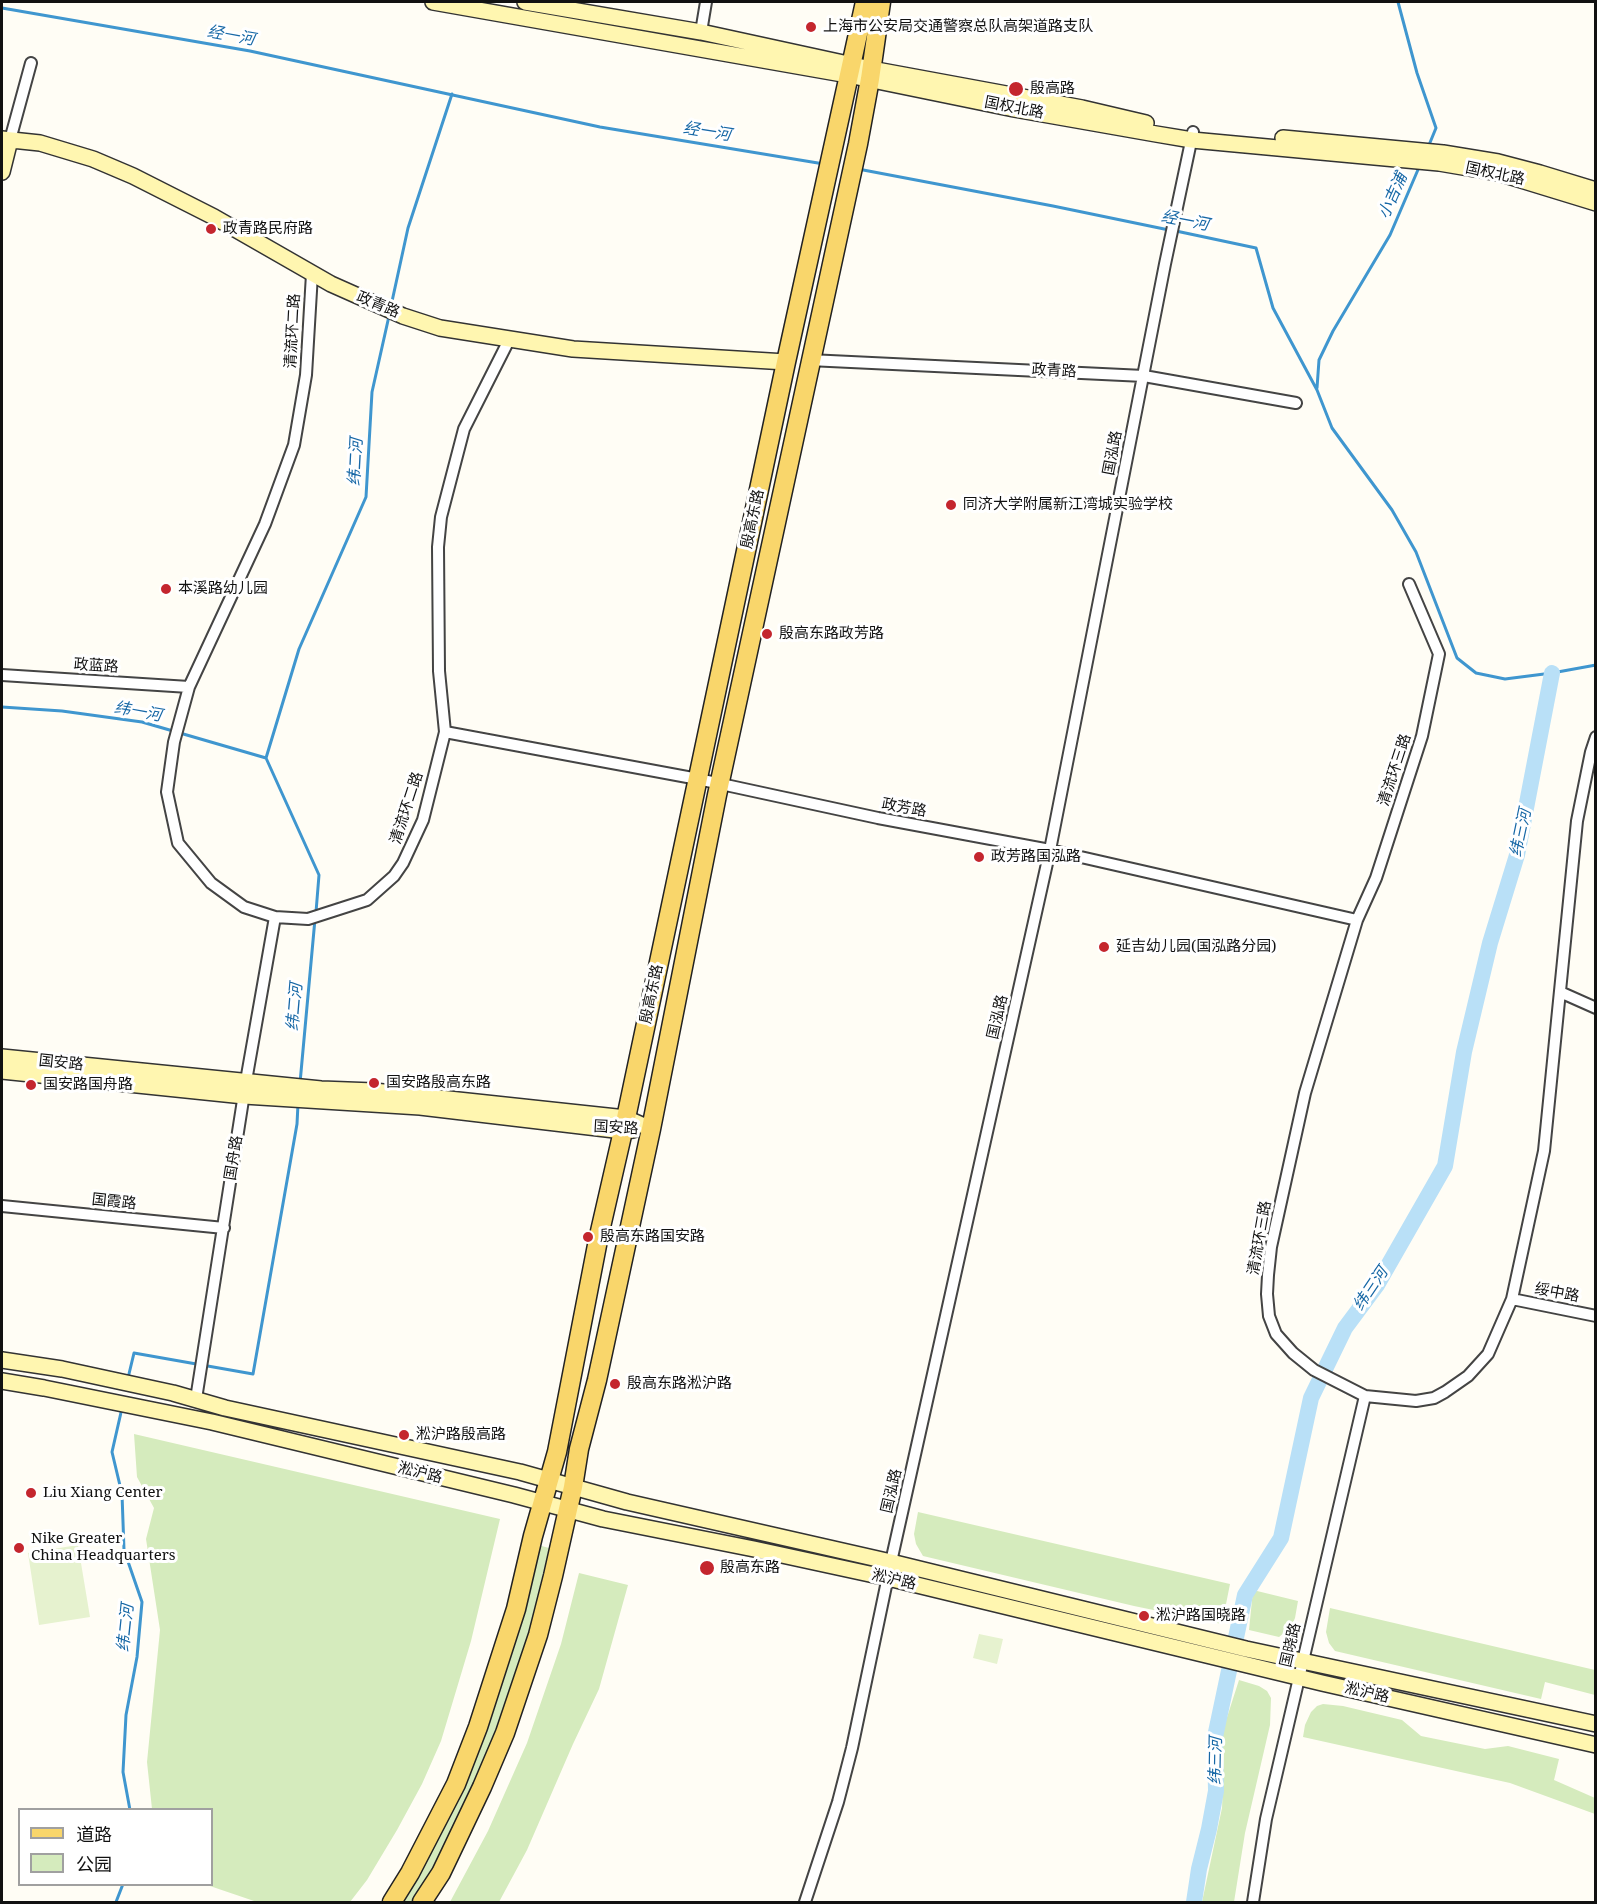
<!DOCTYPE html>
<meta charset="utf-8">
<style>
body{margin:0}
#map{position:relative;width:1597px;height:1904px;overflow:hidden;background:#fffdf5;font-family:"Noto Serif","Noto Sans SC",serif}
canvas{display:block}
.frame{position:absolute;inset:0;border:3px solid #111;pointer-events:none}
.legend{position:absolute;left:18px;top:1808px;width:195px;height:78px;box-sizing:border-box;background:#fff;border:2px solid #a0a0a0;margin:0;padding:8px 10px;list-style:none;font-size:18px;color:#111}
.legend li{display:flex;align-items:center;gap:12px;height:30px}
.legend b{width:30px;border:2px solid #a0a0a0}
</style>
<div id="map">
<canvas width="1597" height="1904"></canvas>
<div class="frame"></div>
<ul class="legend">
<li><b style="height:8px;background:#f9d66b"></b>道路</li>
<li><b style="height:16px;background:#d5ebbd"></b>公园</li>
</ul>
</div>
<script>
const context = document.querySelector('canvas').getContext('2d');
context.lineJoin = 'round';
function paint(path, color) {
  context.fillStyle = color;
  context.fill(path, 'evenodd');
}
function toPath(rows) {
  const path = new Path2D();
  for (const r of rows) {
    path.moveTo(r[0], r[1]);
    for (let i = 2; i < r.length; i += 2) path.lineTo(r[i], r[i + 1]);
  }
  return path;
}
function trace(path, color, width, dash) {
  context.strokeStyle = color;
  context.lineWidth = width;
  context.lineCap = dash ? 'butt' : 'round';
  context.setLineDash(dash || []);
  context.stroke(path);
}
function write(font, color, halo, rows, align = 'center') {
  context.font = font + ' "Noto Serif","Noto Sans SC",serif';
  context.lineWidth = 6;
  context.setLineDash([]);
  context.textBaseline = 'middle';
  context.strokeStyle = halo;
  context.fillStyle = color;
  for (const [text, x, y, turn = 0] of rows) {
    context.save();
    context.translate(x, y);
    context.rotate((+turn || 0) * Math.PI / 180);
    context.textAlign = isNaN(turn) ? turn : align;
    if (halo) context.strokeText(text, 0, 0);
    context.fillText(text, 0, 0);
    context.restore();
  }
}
paint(toPath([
 [134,1434,500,1519,471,1641,441,1741,422,1784,397,1830,367,1880,350,1902,257,1902,207,1885,212,1884,212,1810,152,1809,147,1762,160,1630,146,1539,154,1508,137,1477],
 [918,1512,1230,1584,1222,1624,1134,1606,923,1556,916,1544,914,1534],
 [538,1545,549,1548,524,1655,504,1711,472,1789,441,1853,413,1902,401,1902,449,1817,479,1752],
 [579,1573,628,1585,599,1689,573,1744,527,1850,499,1902,450,1902,488,1831,527,1743,561,1644],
 [1253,1590,1298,1601,1295,1618,1291,1627,1279,1637,1249,1630],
 [1330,1608,1595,1670,1595,1695,1545,1682,1541,1699,1335,1651,1329,1643,1326,1632],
 [1239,1680,1259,1686,1267,1691,1271,1698,1270,1725,1245,1833,1234,1902,1202,1902,1222,1808,1223,1784,1221,1736],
 [1323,1704,1343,1706,1402,1720,1421,1736,1485,1749,1508,1746,1559,1759,1554,1780,1595,1798,1595,1814,1510,1783,1303,1737,1305,1725,1311,1712,1317,1706]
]), '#d5ebbd');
paint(toPath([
 [78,1545,90,1617,39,1625,28,1553],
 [979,1634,1003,1639,997,1664,973,1658]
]), '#e6f2cf');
trace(toPath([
 [1398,2,1417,73,1436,128,1429,145],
 [2,8,250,51,600,127,824,164],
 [858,169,1053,206,1169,230],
 [1176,231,1256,248,1273,308,1317,390,1332,428,1392,510,1416,552,1457,658,1476,673,1505,679,1552,673,1596,665],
 [391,306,408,228,452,94],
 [1317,388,1319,360,1333,331,1390,235,1420,165],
 [2,707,62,711,142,722,266,758],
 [316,912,319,875,266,758,299,649,366,497,372,392,389,316],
 [300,1083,315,919],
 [128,1378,134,1353,253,1374,297,1124,298,1104],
 [122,1408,112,1452,122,1494,124,1550,142,1602,137,1657,126,1715,123,1772,130,1810],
 [116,1902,123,1884]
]), '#3f96cf', 3);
trace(toPath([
 [1194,1902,1199,1869,1209,1829,1216,1791,1215,1737,1245,1595,1281,1538,1311,1398,1345,1328,1377,1285,1445,1166,1464,1052,1490,943,1517,855,1552,673]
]), '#b9e0f7', 16);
const street = toPath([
 [701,32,706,2],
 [10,140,31,63],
 [312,274,306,375,294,445,265,524,189,687,174,742,167,792,178,843,211,883,244,907,275,917,308,919,367,900,394,876,403,863,423,820,445,732,439,671,438,547,441,517,464,429,509,340],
 [809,360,1144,376,1296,403],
 [1409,584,1439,654,1422,736,1376,878,1357,920,1305,1093,1271,1247,1268,1275,1267,1294,1269,1316,1276,1334,1293,1353,1314,1370,1365,1396,1416,1401,1434,1398,1445,1392,1468,1376,1488,1354,1512,1299,1544,1151,1577,821,1591,752,1596,737],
 [2,675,189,687],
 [445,732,698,779,878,818,1050,850,1357,920],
 [1560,992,1596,1008],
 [2,1206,224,1228],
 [1512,1299,1596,1316],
 [196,1399,246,1081,275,917],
 [805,1902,838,1802,852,1748,891,1562,1050,850,1165,264,1193,132],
 [1253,1902,1266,1819,1365,1396]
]);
const secondary = toPath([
 [433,2,848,75,1014,109,1156,134,1192,140,1439,163,1498,173,1596,203],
 [525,2,701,32,871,69,1082,108,1146,123],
 [1283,138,1443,153,1498,162,1540,173,1596,190],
 [2,139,40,143,93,159,133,176,214,217,331,284,403,316,440,328,573,349,786,362],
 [2,172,10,140],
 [2,1057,321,1089,374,1091,626,1118,651,1129],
 [2,1071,244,1096,420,1107,623,1131,633,1130],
 [2,1360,62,1369,173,1393,225,1408,520,1472,627,1502,891,1562,1246,1649,1596,1724],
 [2,1381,44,1388,212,1422,514,1495,603,1519,754,1549,888,1578,1322,1683,1596,1745]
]);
const primary = toPath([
 [392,1902,410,1873,456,1784,478,1727,516,1609,533,1536,557,1452,598,1240,626,1118,786,362,865,2],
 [422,1902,441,1873,482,1787,505,1733,538,1635,553,1576,573,1487,579,1449,597,1380,651,1129,717,795,858,144,870,79,881,2]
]);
trace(street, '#444', 14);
trace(secondary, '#333', 18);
trace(primary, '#222', 21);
trace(street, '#fff', 10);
trace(secondary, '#fff6b0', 15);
trace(primary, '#f9d66b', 18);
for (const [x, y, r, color] of [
 [811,27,6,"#c4262e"],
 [1016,89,8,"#c4262e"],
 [211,229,6,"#c4262e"],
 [951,505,6,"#c4262e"],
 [166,589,6,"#c4262e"],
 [767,634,6,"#c4262e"],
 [979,857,6,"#c4262e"],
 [1104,947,6,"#c4262e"],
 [374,1083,6,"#c4262e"],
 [31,1085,6,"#c4262e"],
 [588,1237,6,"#c4262e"],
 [615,1384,6,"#c4262e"],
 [404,1435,6,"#c4262e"],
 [31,1493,6,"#c4262e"],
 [19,1548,6,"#c4262e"],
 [707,1568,8,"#c4262e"],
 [1144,1616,6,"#c4262e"]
]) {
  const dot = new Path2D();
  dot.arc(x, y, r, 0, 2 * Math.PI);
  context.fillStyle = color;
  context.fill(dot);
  trace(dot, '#fff', 2);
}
write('15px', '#111', '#fff', [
 ["上海市公安局交通警察总队高架道路支队",823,27],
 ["殷高路",1030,89],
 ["政青路民府路",223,229],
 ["同济大学附属新江湾城实验学校",963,505],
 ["本溪路幼儿园",178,589],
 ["殷高东路政芳路",779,634],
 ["政芳路国泓路",991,857],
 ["延吉幼儿园(国泓路分园)",1116,947],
 ["国安路殷高东路",386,1083],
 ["国安路国舟路",43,1085],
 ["殷高东路国安路",600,1237],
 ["殷高东路淞沪路",627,1384],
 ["淞沪路殷高路",416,1435],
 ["Liu Xiang Center",43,1493],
 ["Nike Greater",31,1539],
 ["China Headquarters",31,1556],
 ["殷高东路",720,1568],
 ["淞沪路国晓路",1156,1616]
], 'left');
write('15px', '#111', '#fff', [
 ["国权北路",1014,108,11],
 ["国权北路",1495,174,12],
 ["政青路",378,305,23],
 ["清流环二路",293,331,-87],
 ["政青路",1054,371,3],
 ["国泓路",1113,453,-79],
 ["殷高东路",753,519,-78],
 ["政蓝路",96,666,4],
 ["清流环三路",1395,770,-72],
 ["清流环二路",407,808,-72],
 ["政芳路",904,808,10],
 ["殷高东路",652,994,-78],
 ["国泓路",998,1017,-77],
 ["国安路",61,1063,6],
 ["国安路",616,1128,3],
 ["国舟路",234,1158,-81],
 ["国霞路",114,1202,6],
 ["清流环三路",1260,1238,-80],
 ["绥中路",1557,1293,11],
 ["淞沪路",420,1473,14],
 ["国泓路",892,1491,-77],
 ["淞沪路",894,1580,13],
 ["国晓路",1291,1645,-77],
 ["淞沪路",1367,1693,13]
]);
write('italic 16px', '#1768a6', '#fff', [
 ["经一河",231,36,10],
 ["经一河",707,132,9],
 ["小吉浦",1393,196,-66],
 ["经一河",1185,221,11],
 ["纬二河",356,462,-87],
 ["纬一河",138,712,10],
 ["纬三河",1521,833,-78],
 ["纬二河",295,1007,-85],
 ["纬三河",1371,1289,-56],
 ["纬二河",126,1628,-84],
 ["纬三河",1216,1761,-89]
]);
</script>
